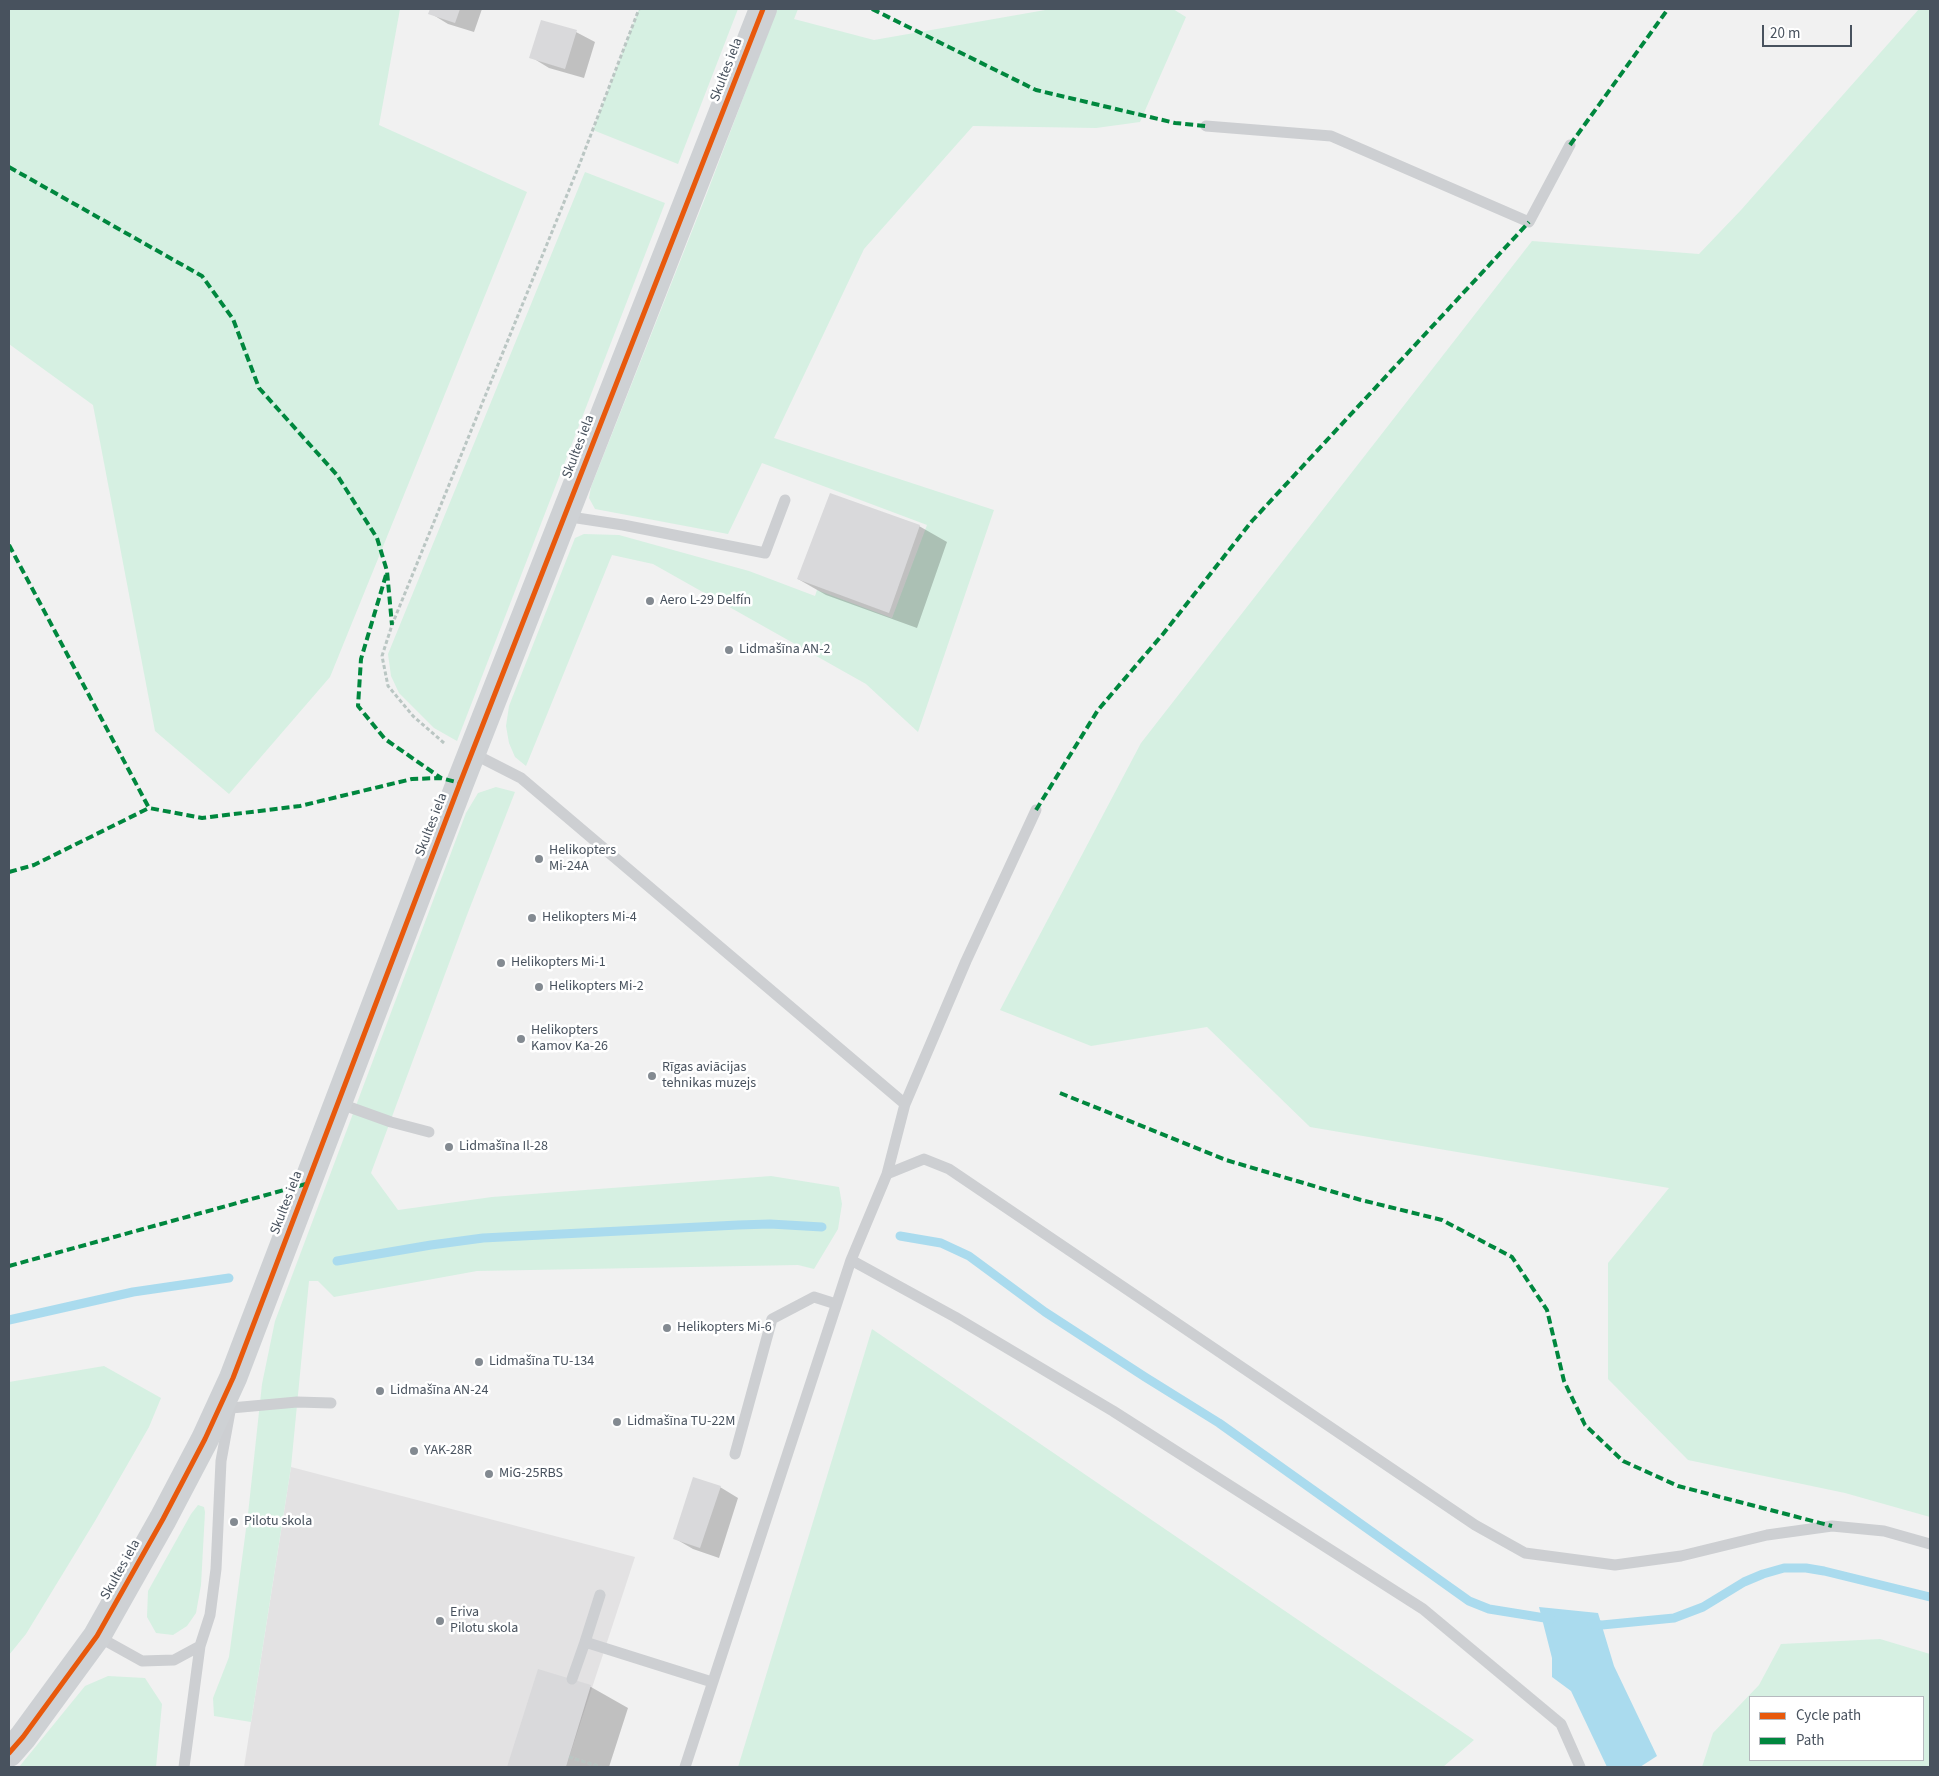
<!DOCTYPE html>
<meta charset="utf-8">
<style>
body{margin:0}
#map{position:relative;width:1939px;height:1776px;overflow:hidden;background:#f1f1f1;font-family:"Source Sans 3",sans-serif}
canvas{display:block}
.frame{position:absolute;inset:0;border:10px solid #48525e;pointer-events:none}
.legend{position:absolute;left:1749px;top:1696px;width:175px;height:65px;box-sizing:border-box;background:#fff;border:1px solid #b6babf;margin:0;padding:6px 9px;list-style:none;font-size:15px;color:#48525e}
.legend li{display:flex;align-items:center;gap:10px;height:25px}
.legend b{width:25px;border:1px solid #b6babf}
.scale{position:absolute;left:1762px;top:25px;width:90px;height:22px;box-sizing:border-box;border:2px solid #48525e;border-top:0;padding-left:6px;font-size:15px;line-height:18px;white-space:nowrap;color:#48525e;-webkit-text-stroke:4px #fff;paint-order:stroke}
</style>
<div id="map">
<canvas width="1939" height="1776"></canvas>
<div class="frame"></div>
<ul class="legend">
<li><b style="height:6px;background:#e8590c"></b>Cycle path</li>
<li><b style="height:6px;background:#00873e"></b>Path</li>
</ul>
<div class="scale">20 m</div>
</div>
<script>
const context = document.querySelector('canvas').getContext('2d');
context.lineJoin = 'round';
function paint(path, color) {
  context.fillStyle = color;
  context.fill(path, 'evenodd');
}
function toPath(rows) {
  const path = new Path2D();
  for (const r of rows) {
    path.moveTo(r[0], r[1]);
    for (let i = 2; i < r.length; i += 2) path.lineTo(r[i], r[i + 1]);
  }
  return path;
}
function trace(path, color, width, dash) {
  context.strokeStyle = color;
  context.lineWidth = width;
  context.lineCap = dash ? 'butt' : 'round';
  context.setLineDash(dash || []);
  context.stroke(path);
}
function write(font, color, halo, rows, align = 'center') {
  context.font = font + ' "Source Sans 3",sans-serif';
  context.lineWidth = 5;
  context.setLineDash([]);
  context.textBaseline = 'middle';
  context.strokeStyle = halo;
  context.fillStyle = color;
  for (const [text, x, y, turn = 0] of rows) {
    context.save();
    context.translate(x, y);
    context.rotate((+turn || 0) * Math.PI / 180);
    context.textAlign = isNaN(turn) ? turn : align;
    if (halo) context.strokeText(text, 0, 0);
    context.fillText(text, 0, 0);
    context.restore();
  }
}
paint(toPath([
 [291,1467,635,1557,566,1767,244,1767]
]), '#e3e2e3');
paint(toPath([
 [9,9,400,9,379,125,527,192,330,677,229,794,155,731,93,405,9,344],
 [639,9,738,9,678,164,593,130],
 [777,9,798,9,794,19,874,40,1051,9,1173,9,1186,17,1140,122,1096,128,973,126,864,249,774,438,994,510,918,732,866,684,653,564,612,555,526,766,515,757,509,743,506,726,509,706,575,538,584,534,619,535,749,571,815,596,817,590,892,618,927,525,762,463,728,534,595,509,589,498,591,487,707,193],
 [1919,9,1930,9,1930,1517,1845,1493,1688,1460,1608,1379,1608,1263,1669,1188,1310,1127,1207,1027,1091,1046,1000,1010,1141,743,1532,241,1699,254,1741,210],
 [585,172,665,203,457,741,434,728,399,693,391,676,388,654],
 [496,787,515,792,467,915,371,1173,398,1210,492,1197,771,1176,839,1187,842,1204,838,1229,814,1269,798,1265,477,1271,334,1297,318,1281,309,1281,291,1467,251,1722,214,1716,213,1698,229,1657,248,1514,262,1384,275,1321,466,813,478,793],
 [872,1329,1474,1740,1443,1767,738,1767],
 [104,1366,161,1398,149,1427,95,1521,26,1634,9,1655,9,1382],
 [198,1505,204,1507,205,1512,201,1585,196,1613,187,1626,173,1635,156,1633,147,1617,148,1591,191,1514],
 [1880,1639,1930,1654,1930,1767,1702,1767,1713,1733,1759,1685,1781,1644],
 [1750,1697,1923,1697,1923,1760,1750,1760],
 [108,1676,145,1678,162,1704,156,1767,19,1767,85,1686]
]), '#d6f0e2');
paint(toPath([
 [1539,1607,1598,1613,1614,1666,1657,1756,1640,1767,1607,1767,1571,1691,1552,1677,1552,1658]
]), '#aadbee');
paint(toPath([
 [431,9,482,9,474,32,448,24,430,13],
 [576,32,595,42,584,78,549,68,531,57],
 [919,526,947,542,917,628,826,595,798,579],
 [720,1487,738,1498,719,1558,693,1549,674,1538],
 [539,1670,591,1687,628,1708,609,1767,508,1767]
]), '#0003');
trace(toPath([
 [900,1236,941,1243,969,1256,1045,1312,1145,1377,1219,1423,1469,1601,1489,1609,1551,1619],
 [337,1261,431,1245,483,1238,738,1225,770,1224,822,1227],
 [9,1320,133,1292,229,1278],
 [1592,1624,1602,1625,1674,1618,1703,1607,1744,1582,1763,1574,1784,1568,1806,1568,1824,1571,1930,1597]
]), '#aadbee', 9);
paint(toPath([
 [430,9,460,9,455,23,428,14],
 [541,20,577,30,565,69,529,58],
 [830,493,920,525,889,613,797,579],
 [693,1477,721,1486,700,1548,673,1539],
 [538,1669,591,1685,566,1767,507,1767]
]), '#d9d9db');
trace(toPath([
 [444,743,413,716,388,686,382,656,392,625,580,163,639,9],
 [569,1757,601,1767]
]), '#bac6c3', 3, [4, 2.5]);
trace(toPath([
 [1206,126,1331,136,1529,222,1570,145],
 [564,516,623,525,765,553,785,500],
 [472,753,521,778,905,1104,966,961,1036,810],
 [338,1103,391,1122,429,1132],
 [887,1174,924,1159,949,1169,1475,1525,1525,1553,1615,1565,1681,1556,1767,1535,1832,1526,1884,1531,1930,1544],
 [851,1260,955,1317,1113,1411,1423,1609,1561,1724,1580,1767],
 [231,1408,297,1402,331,1403],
 [735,1454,772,1319,814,1297,836,1304],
 [97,1636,142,1661,174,1660,200,1646],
 [585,1642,600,1595],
 [572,1679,585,1642,712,1682],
 [184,1767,200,1646,210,1615,216,1569,221,1461,231,1406],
 [685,1767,851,1260,887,1174,905,1104]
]), '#cdcfd2', 11);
trace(toPath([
 [9,1753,23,1737,97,1636,163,1519,205,1439,233,1378,460,783,763,9]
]), '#ced1d4', 28);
trace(toPath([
 [872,9,1036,90,1175,123,1206,126],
 [1570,145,1668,9],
 [9,167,202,276,233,319,259,388,337,475,377,538,387,571,392,625],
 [9,545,149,808,202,818,300,806,412,779,441,778,460,783],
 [386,575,361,659,358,706,385,739,441,778],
 [1036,810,1098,710,1163,634,1252,521,1529,222],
 [9,872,34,865,149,808],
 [1060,1093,1226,1160,1361,1200,1442,1220,1512,1257,1547,1310,1564,1381,1585,1425,1623,1461,1678,1486,1832,1526],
 [9,1266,306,1184]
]), '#00873e', 4, [8, 4]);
trace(toPath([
 [9,1753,23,1737,97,1636,163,1519,205,1439,233,1378,460,783,763,9]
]), '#e8590c', 5);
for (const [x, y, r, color] of [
 [650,601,5,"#838a91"],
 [729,650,5,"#838a91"],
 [539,859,5,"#838a91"],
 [532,918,5,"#838a91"],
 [501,963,5,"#838a91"],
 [539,987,5,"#838a91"],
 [521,1039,5,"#838a91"],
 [652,1076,5,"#838a91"],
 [449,1147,5,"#838a91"],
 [667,1328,5,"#838a91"],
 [479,1362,5,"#838a91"],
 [380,1391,5,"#838a91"],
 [617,1422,5,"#838a91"],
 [414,1451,5,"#838a91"],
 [489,1474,5,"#838a91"],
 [234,1522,5,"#838a91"],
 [440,1621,5,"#838a91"]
]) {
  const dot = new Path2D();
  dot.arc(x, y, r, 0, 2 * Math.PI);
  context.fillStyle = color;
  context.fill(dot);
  trace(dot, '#fff', 2);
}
write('14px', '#48525e', '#fff', [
 ["Skultes iela",727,70,-69],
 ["Skultes iela",579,447,-69],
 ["Skultes iela",432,825,-69],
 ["Skultes iela",287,1203,-69],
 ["Skultes iela",121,1570,-61]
]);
write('14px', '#48525e', '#fff', [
 ["Aero L-29 Delfín",660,601],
 ["Lidmašīna AN-2",739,650],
 ["Helikopters",549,851],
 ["Mi-24A",549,867],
 ["Helikopters Mi-4",542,918],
 ["Helikopters Mi-1",511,963],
 ["Helikopters Mi-2",549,987],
 ["Helikopters",531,1031],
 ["Kamov Ka-26",531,1047],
 ["Rīgas aviācijas",662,1068],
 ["tehnikas muzejs",662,1084],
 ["Lidmašīna Il-28",459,1147],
 ["Helikopters Mi-6",677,1328],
 ["Lidmašīna TU-134",489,1362],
 ["Lidmašīna AN-24",390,1391],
 ["Lidmašīna TU-22M",627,1422],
 ["YAK-28R",424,1451],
 ["MiG-25RBS",499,1474],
 ["Pilotu skola",244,1522],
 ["Eriva",450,1613],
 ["Pilotu skola",450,1629]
], 'left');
</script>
